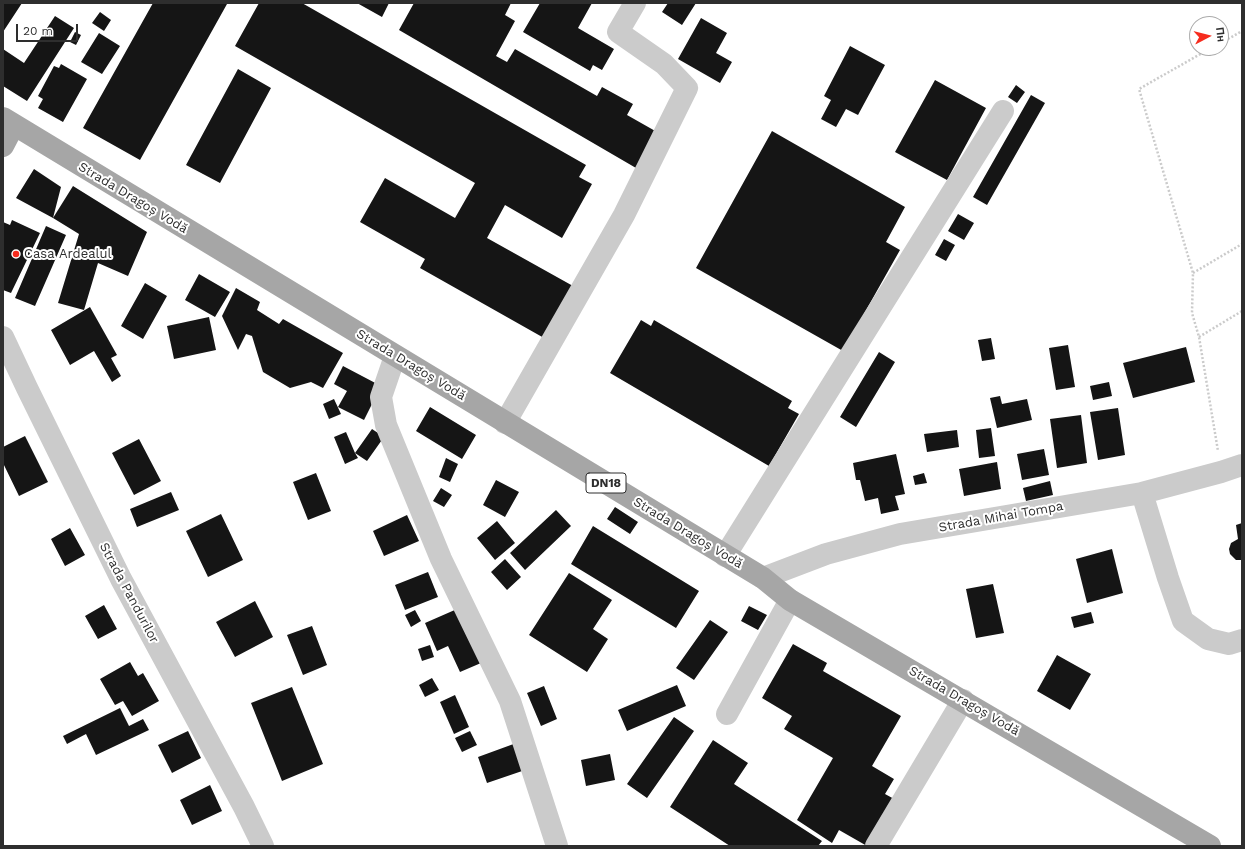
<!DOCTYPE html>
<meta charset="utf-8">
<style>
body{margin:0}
#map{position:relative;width:1245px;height:849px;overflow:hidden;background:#fff;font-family:"Work Sans",sans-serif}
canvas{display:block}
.frame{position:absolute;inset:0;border:4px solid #2e2e2e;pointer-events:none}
.north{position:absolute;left:1189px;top:16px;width:40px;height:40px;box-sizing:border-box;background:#fff;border:1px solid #ababab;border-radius:50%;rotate:83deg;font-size:11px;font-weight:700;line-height:16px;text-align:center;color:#2e2e2e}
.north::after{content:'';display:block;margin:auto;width:14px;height:18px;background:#f62c1e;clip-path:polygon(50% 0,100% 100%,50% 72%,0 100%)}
.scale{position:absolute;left:16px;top:24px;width:62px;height:18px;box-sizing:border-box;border:2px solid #2e2e2e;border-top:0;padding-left:5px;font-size:12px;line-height:14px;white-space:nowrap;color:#2e2e2e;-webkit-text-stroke:3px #fff;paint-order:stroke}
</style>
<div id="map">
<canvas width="1245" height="849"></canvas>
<div class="frame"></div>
<div class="north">Пн</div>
<div class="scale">20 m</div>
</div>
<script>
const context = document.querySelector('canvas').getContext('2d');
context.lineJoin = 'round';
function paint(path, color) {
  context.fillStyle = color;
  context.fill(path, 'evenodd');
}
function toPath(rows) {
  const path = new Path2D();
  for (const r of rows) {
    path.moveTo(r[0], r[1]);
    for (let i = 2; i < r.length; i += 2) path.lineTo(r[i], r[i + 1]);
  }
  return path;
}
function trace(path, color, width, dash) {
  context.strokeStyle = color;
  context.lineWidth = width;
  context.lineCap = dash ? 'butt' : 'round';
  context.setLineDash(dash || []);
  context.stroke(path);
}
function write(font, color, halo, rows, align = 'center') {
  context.font = font + ' "Work Sans",sans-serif';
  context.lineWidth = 4;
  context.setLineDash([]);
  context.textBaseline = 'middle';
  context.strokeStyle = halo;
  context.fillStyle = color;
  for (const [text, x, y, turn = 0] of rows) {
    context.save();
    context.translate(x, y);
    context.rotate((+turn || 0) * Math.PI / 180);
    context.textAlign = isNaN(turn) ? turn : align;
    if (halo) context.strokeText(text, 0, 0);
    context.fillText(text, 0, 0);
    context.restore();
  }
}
paint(toPath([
 [3,3,22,3,3,32],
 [153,3,225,3,227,4,140,160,83,128],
 [259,3,302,3,586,165,579,177,592,184,562,238,505,205,487,238,573,286,544,338,420,268,425,259,360,222,385,178,455,218,475,183,235,46],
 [357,3,389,3,382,17],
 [414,3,511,3,505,15,515,21,496,56,507,62,515,49,597,96,602,87,633,104,627,115,657,132,636,168,399,30],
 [540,3,592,3,578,28,614,49,602,70,593,65,590,71,523,32],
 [668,3,696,3,682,25,662,12],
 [100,12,111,20,104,31,92,23],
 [55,16,74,28,27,101,3,86,3,49,24,63],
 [701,18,727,33,716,53,732,62,720,83,678,59],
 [75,32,81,35,76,45,70,42],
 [99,33,120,46,102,74,81,62],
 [850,46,885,65,858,115,846,109,836,127,821,119,831,100,824,96],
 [61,64,87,79,63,122,38,108,43,99,38,96,54,66,59,68],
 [238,69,271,88,220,183,186,165],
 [935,80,986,108,947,180,895,152],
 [1016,85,1025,92,1017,103,1008,97],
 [1031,95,1045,103,987,205,973,197],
 [772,131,905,207,886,242,900,250,843,351,696,268],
 [34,169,61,187,53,218,16,198],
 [73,186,147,232,128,276,98,263,84,310,58,303,79,234,53,218],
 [958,214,974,223,964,240,948,231],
 [12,220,40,233,11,293,3,290,3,222,10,225],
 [46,226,66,235,35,306,15,298],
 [944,239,955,245,946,261,935,255],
 [199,274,230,292,215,317,185,300],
 [145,283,167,296,143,339,121,326],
 [236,288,260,302,257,310,279,324,283,319,343,353,323,388,311,382,290,388,263,372,252,336,246,334,238,350,222,316],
 [90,307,117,355,111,358,121,376,112,382,94,351,70,365,51,330],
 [209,317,216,350,174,359,167,326],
 [641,320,651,326,654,320,792,401,788,408,799,414,769,466,610,373],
 [991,338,995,359,982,361,978,340],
 [1068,345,1075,387,1056,390,1049,348],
 [1186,347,1195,382,1133,398,1123,363],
 [879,352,895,362,856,427,840,417],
 [343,366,381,386,364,420,338,407,347,391,334,384],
 [1109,382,1112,396,1093,400,1090,386],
 [1000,396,1002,404,1027,399,1032,420,997,428,990,398],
 [334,399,341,414,329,419,323,404],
 [430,407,476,435,462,459,416,431],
 [1118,408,1125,455,1098,460,1090,412],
 [1081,415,1087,463,1057,468,1050,419],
 [991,428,995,456,979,458,976,430],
 [372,429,384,437,367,461,355,453,358,458,345,464,334,437,346,432,355,453],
 [957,430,959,447,927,452,924,434],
 [25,436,48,482,19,496,3,463,3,447],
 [139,439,161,481,134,495,112,453],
 [1044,449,1049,475,1022,480,1017,454],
 [896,454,905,494,895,496,899,510,881,514,878,498,865,501,860,480,856,480,853,463],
 [446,458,458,464,450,482,439,477],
 [997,462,1001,489,964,496,959,469],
 [316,473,331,511,308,520,293,482],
 [924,473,927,483,915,485,913,476],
 [496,480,519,492,505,517,483,505],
 [1050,481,1053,495,1026,501,1023,488],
 [441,488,452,495,444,507,433,501],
 [171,492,179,510,137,527,130,509],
 [615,507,638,522,630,534,607,519],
 [556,510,571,526,525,570,510,553],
 [221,514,243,560,208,577,186,531],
 [407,515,419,541,384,556,373,531],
 [497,521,515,543,495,560,477,538],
 [1242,523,1242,560,1236,560,1230,554,1229,549,1231,543,1238,539,1236,525],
 [593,526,699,591,676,628,571,564],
 [70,528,85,555,65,566,51,539],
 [1112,549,1123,593,1087,603,1076,559],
 [505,559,521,577,507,590,491,572],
 [428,572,438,597,405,610,395,585],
 [569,573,612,600,593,629,608,639,587,672,529,635],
 [993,584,1004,633,976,638,966,589],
 [255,601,273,637,235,657,216,622],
 [104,605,117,629,98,639,85,616],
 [749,606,767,615,758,630,741,621],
 [457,609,481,663,460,672,448,646,437,651,425,623],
 [415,610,421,621,411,627,405,615],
 [1091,612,1094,623,1074,628,1071,617],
 [710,620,728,632,694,680,676,668],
 [312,626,327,665,303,675,287,635],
 [793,644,827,663,823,671,901,716,872,766,894,779,885,794,896,800,867,846,839,830,832,843,797,820,833,758,784,729,792,716,762,698],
 [430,645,434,657,422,661,418,649],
 [1057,655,1091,674,1070,710,1037,691],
 [130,662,138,676,143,673,159,701,132,716,123,701,115,705,100,679],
 [432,678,439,690,425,697,419,685],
 [677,685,686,706,627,731,618,710],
 [544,686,557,719,541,726,527,693],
 [292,687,323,764,282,781,251,703],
 [455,695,469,727,454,734,440,702],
 [120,708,129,726,143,719,149,730,96,755,86,734,67,744,63,736],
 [674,717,694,731,647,798,627,784],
 [188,731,201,758,172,773,158,745],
 [470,731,477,745,462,752,455,738],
 [713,740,748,763,734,784,822,841,818,846,730,846,670,807],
 [519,742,528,769,487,783,478,757],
 [610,754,615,780,586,786,581,760],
 [210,785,222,811,192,825,180,800]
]), '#151515');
trace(toPath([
 [1221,43,1242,31],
 [1211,48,1139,89,1193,273,1192,313,1199,337,1218,451],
 [1193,273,1242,244],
 [1199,337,1242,311]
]), '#cbcbcb', 2.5, [2, 2]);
trace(toPath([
 [3,337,27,388,121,579,244,807,263,846],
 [395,356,381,397,386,425,441,559,510,701,557,846],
 [505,423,624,215,687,88,664,64,618,32,635,3],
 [1142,493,1168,578,1183,621,1208,639,1229,644,1242,640],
 [725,556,1003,111],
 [763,578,826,554,900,534,1142,493,1221,472,1242,465],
 [727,714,790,600],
 [876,846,963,700]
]), '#cbcbcb', 22);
trace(toPath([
 [3,118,763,578,790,600,1210,846],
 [3,146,14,125]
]), '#a6a6a6', 22);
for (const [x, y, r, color] of [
 [16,254,4,"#f62c1e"]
]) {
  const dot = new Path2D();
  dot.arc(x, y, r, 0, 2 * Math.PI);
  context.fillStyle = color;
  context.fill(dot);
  trace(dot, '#fff', 1.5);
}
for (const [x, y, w] of [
 [606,483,40]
]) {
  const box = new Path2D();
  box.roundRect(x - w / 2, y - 10, w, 20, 3);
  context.fillStyle = '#fff';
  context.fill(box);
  trace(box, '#2e2e2e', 1);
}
write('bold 12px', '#2e2e2e', null, [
 ["DN18",606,483]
]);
write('13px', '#2e2e2e', '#fff', [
 ["Strada Dragoș Vodă",133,198,31],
 ["Strada Dragoș Vodă",411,365,31],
 ["Strada Mihai Tompa",1001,517,-10],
 ["Strada Dragoș Vodă",688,533,31],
 ["Strada Pandurilor",129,593,62],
 ["Strada Dragoș Vodă",964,701,30]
]);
write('13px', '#2e2e2e', '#fff', [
 ["Casa Ardealul",24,254]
], 'left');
</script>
